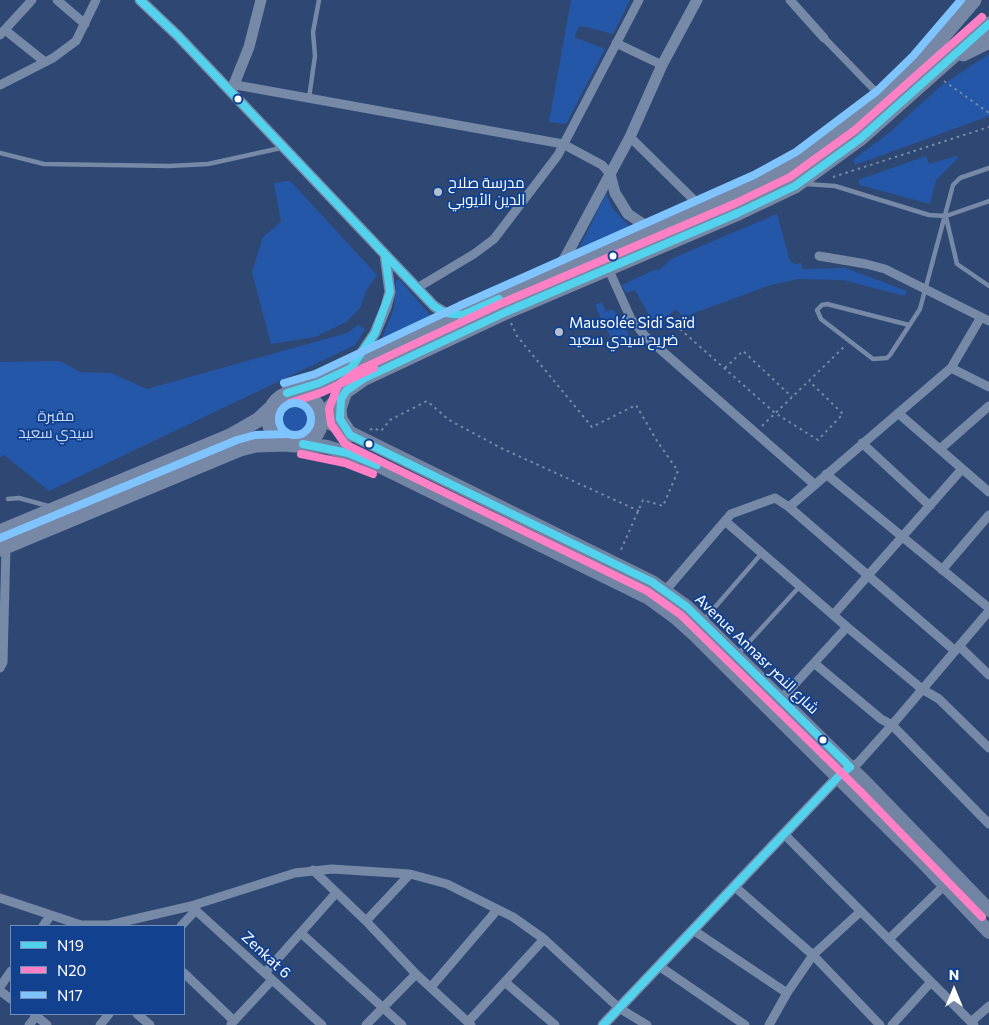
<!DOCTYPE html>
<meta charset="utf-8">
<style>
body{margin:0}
#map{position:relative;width:989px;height:1025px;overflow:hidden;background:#2f4873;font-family:Commissioner,sans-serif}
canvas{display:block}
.legend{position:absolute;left:10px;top:925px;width:175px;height:90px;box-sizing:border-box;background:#124190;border:1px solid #718dbc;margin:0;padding:6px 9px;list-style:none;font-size:15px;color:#fff}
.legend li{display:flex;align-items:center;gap:10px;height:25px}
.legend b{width:25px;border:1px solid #718dbc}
.north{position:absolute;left:929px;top:965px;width:50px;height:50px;-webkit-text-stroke:4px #124190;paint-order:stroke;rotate:0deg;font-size:14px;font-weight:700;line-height:20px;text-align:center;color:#fff}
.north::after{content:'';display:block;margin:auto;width:18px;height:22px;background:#fff;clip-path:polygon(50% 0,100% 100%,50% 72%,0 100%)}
</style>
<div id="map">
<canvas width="989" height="1025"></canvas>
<ul class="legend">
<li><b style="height:6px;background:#53d2ee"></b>N19</li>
<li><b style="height:6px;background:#ff80c5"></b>N20</li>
<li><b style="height:6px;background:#80c4ff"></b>N17</li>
</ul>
<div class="north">N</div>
</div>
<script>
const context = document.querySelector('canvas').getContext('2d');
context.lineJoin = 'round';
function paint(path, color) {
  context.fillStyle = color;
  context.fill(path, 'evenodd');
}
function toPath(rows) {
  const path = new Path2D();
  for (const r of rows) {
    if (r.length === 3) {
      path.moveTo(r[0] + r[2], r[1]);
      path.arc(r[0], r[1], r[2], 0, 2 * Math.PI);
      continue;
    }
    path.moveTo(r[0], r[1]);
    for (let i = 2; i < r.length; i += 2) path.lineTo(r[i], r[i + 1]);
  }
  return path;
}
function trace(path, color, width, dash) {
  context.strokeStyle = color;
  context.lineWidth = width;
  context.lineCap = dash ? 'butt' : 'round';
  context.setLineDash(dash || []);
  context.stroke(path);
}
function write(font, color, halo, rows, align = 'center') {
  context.font = font + ' Commissioner,Cairo,sans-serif';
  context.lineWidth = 4;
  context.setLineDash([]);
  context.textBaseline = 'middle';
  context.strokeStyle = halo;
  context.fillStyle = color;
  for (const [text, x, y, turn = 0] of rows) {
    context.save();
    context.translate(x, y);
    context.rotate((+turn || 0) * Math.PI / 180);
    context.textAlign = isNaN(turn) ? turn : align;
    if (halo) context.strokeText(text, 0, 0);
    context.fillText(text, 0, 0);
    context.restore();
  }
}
paint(toPath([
 [571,0,630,0,613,34,582,26,578,28,575,35,576,38,605,49,566,124,549,122],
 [989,54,989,116,855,165,853,160,889,133,942,85],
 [926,156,929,164,956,156,958,158,936,180,930,204,860,185,858,180],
 [288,181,292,183,377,275,367,289,360,308,346,322,315,337,271,344,252,272,263,237,281,222,274,183],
 [606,194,613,209,632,229,579,248],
 [777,214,790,261,795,264,802,263,802,269,845,268,907,291,905,296,843,280,799,279,771,285,683,317,676,309,666,318,661,315,653,322,635,290,626,293,622,285,654,270,659,270,671,259],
 [399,279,431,316,381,340,394,309,396,281],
 [602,302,606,312,613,309,629,335,615,346,597,310,596,304],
 [358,325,365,329,355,345,49,491,4,455,0,457,0,362,60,361,80,372,111,373,147,389,347,333],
 [295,418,19]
]), '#2557a8');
trace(toPath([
 [944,81,989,113],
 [833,177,989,127],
 [511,323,517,336,592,427,636,405,657,441,678,471,663,506,643,500,620,552],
 [680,329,775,413,818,440,843,414,809,381],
 [725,368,743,351,792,397],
 [762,426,845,346],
 [370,430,373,428,381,431,390,420,427,401,449,420,501,448,639,511]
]), '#7689a7', 2, [2.5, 4]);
trace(toPath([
 [309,98,315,56,313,32,319,0],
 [0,153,44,164,169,166,208,164,281,148],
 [806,184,835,186,929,215,946,216,989,201],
 [946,217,957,264,989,286],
 [909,325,827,304,822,305,817,310,821,319,873,359,887,358,890,355,920,309,953,185,960,178,989,168],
 [8,499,19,498,48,506],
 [703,621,762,553],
 [738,654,800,586]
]), '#7689a7', 4.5);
trace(toPath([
 [824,38,883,99]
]), '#7689a7', 7);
trace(toPath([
 [57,0,85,24],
 [790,0,824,38],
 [5,30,45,62],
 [0,35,32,0],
 [616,43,662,65],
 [0,85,53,58,76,41,96,0],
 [236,85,563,144,602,165,610,174],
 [630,137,703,209],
 [819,256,866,264,885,269,989,321],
 [608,268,631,319,645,336,814,484],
 [417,288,474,254,494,239,558,155,639,0],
 [951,368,989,387],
 [898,413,989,492],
 [862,443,930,506],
 [940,449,989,406],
 [826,474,989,608],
 [789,507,951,368,981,317],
 [725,521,847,627,922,689,939,699,989,748],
 [942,570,989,515],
 [665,591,731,514,775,498,789,507,954,650],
 [834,614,962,469],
 [847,627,814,663,881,719,892,725,989,824],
 [959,646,989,675],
 [0,668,3,662,6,547],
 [781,699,814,663],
 [850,767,858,763,892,725,989,611],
 [784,834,974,1025],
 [313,870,366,921,416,974,471,1025],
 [734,886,813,955,880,1025],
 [0,898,81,925,109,925,191,906,295,873,332,869,410,874,447,884,513,917,544,939,619,1008,647,1025],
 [191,906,322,1025],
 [366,921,410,874],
 [43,926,51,915],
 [181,926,196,910],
 [693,930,787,993],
 [302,934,402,1025],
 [889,939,955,875],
 [659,966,745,1025],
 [184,973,234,1021],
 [265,973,336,893],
 [506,983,555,1025],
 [0,987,11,971],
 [431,987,497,910],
 [0,991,11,999],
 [34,1014,47,1025],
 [137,1014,150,1025],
 [468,1022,544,939],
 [971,1022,989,1006],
 [231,1024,272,980],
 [29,1025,38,1014],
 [100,1025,109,1014],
 [366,1025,416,974],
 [769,1025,787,993,813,955,861,911],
 [892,1025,931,982]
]), '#7689a7', 9);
trace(toPath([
 [140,0,178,36,434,306,445,313,463,315],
 [231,92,249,47,261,0],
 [610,174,615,193,628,214,646,226,661,227],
 [553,275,565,258,630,137,662,65,697,0],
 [353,366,375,333,386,307,390,292,385,255],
 [603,1025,838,777,850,767]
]), '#7689a7', 11);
trace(toPath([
 [322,419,652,582,687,607,868,785,989,910],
 [303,444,327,447,363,458,649,598,675,617,694,634,920,859,989,932]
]), '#7284a3', 14);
trace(toPath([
 [963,54,989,41],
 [295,419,26],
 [287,393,319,383,463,315,759,184,801,160,883,99,920,63,974,0],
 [344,394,339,409,340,419,350,435],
 [321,417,346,391,363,379,506,312,738,213,795,186,861,138,989,24],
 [0,532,230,436,258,420,270,409],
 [0,549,240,449,256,445,287,444]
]), '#7688a5', 15);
trace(toPath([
 [140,0,178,36,434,306,445,313,463,315,499,299],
 [287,393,319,383,351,368,375,333,390,292,385,255,374,243],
 [303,444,348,453,377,465],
 [603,1025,838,777,850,767,687,607,652,582,350,435,340,419,341,399,346,391,363,379,506,312,738,213,795,186,861,138,989,24]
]), '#53d2ee', 8);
trace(toPath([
 [290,403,323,392,374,368],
 [301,454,345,463,373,474],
 [982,917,861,792,681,615,647,591,345,444,331,424,329,409,338,385,359,370,502,303,734,204,790,177,855,130,982,17]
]), '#ff80c5', 8);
trace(toPath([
 [284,383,315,374,459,306,754,175,796,152,877,91,913,56,961,0],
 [295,419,16],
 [0,538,237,440,255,435,287,434]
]), '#80c4ff', 8);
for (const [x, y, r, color] of [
 [238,99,4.5,"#fff"],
 [438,192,5,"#b6bfce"],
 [613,256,4.5,"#fff"],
 [559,332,5,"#b6bfce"],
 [369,444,4.5,"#fff"],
 [823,740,4.5,"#fff"]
]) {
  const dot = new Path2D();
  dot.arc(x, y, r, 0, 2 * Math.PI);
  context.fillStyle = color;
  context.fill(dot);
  trace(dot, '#124190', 2);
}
write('15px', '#fff', '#124190', [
 ["مدرسة صلاح",448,183],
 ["الدين الأيوبي",448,200],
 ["Mausolée Sidi Saïd",569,323],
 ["ضريح سيدي سعيد",569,340]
], 'left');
write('15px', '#c5dafd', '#124190', [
 ["مقبرة",56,416],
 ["سيدي سعيد",56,433]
]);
write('15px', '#fff', '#124190', [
 ["Avenue Annasr شارع النصر",757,654,44],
 ["Zenkat 6",266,955,43]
]);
</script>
